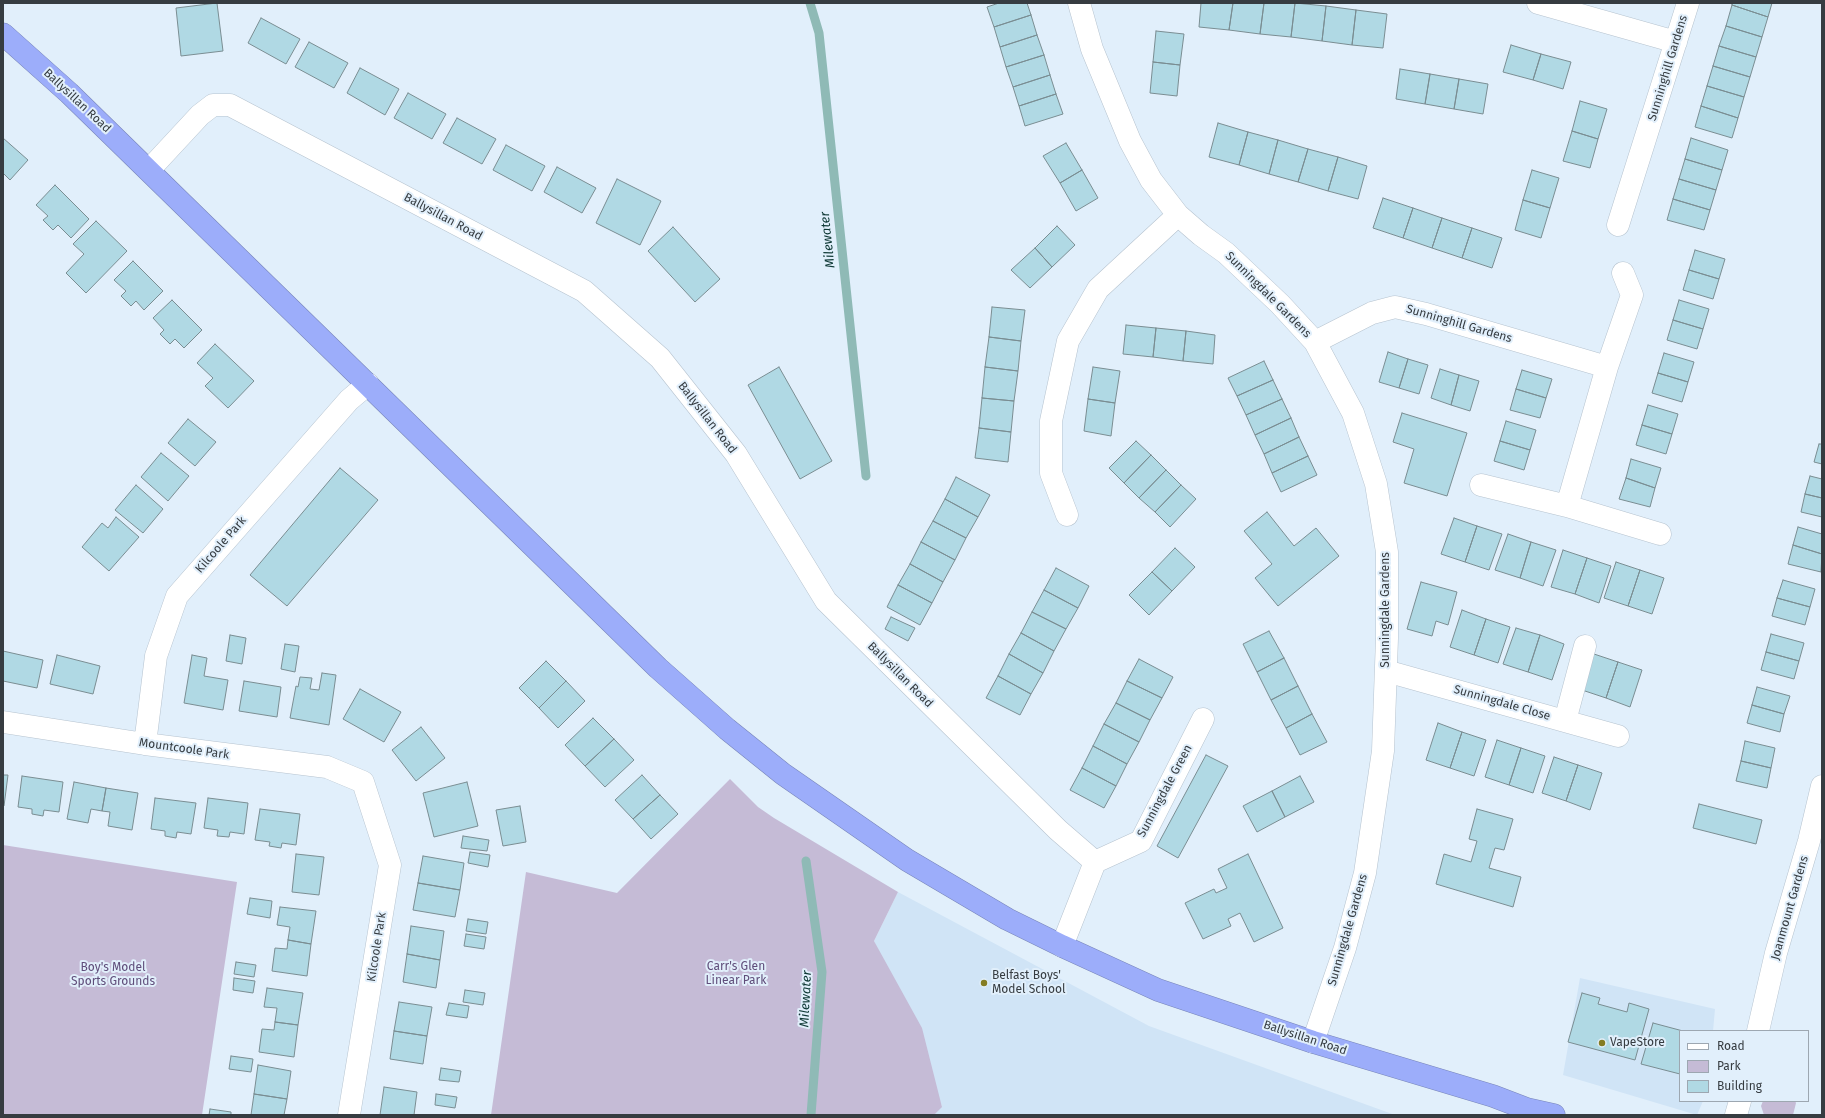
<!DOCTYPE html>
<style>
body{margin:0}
#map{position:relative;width:1825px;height:1118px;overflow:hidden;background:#e1effb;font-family:"Fira Sans",sans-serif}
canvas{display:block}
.frame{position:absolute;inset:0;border:4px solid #363c41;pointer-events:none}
.legend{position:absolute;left:1679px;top:1030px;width:130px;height:72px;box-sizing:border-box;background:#e1effb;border:1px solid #9da7b1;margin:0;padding:5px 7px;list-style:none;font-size:12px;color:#363c41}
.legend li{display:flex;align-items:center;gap:8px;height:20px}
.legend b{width:20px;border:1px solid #9da7b1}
</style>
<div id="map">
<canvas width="1825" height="1118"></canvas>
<div class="frame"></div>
<ul class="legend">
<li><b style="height:5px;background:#fff"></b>Road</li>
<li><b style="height:11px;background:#c5bbd6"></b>Park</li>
<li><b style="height:11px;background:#b0d9e4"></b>Building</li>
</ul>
</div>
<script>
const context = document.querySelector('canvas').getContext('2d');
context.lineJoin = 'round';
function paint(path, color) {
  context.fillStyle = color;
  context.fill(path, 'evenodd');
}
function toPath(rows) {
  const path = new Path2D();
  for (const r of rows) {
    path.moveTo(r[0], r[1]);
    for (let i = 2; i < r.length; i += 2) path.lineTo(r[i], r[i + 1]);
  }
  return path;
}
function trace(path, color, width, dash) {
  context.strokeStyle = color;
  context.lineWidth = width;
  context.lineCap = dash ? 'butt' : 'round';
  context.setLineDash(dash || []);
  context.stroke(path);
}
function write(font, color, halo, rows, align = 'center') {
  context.font = font + ' "Fira Sans",sans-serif';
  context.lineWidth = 4;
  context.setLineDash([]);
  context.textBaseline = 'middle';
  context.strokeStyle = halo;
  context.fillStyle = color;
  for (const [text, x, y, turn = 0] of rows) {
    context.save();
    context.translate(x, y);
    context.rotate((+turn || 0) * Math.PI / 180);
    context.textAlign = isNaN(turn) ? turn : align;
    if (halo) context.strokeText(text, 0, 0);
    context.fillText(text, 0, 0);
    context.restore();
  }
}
paint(toPath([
 [898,892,1149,1026,1395,1115,934,1115,942,1106,874,941],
 [1580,978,1715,1009,1713,1031,1680,1031,1680,1101,1703,1101,1697,1115,1563,1075]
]), '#d0e4f6');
paint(toPath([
 [730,779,758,807,774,818,898,892,874,941,922,1028,942,1107,934,1115,491,1115,526,872,617,893],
 [3,845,237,882,202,1115,3,1115],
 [1763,1101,1795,1101,1796,1103,1793,1115,1764,1115,1761,1106]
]), '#c5bbd6');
trace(toPath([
 [810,3,819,33,866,476],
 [806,861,822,972,811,1115]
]), '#8fbab6', 9);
const building = toPath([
 [217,3,223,51,181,56,176,8,217,3],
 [999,3,1027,3,1031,15,994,27,987,7,999,3],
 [1201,3,1233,3,1229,30,1199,27,1201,3],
 [1233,3,1264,3,1260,34,1229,30,1233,3],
 [1264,3,1295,3,1291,37,1260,34,1264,3],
 [1295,3,1326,6,1322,41,1291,37,1295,3],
 [1732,3,1772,3,1768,17,1732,5,1732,3],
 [1732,5,1768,17,1762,37,1726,26,1732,5],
 [1326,6,1356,10,1352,45,1322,41,1326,6],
 [1356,10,1387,14,1383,48,1352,45,1356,10],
 [1031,15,1037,35,1000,47,994,27,1031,15],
 [261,18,300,39,286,64,248,43,261,18],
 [1726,26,1762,37,1756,57,1719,46,1726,26],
 [1156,31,1184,34,1180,65,1153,62,1156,31],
 [1037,35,1044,55,1006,67,1000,47,1037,35],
 [309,42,348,63,334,88,295,67,309,42],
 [1511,45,1541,54,1533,80,1503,72,1511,45],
 [1719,46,1756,57,1750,77,1713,66,1719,46],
 [1541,54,1571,62,1563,89,1533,80,1541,54],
 [1044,55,1050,75,1013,87,1006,67,1044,55],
 [1153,62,1180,65,1177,96,1150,93,1153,62],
 [1713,66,1750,77,1744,97,1707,86,1713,66],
 [360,68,399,89,385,115,347,93,360,68],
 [1400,69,1430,74,1425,104,1396,99,1400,69],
 [1430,74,1459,79,1454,109,1425,104,1430,74],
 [1050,75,1056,94,1019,106,1013,87,1050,75],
 [1459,79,1488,84,1483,114,1454,109,1459,79],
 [1707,86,1744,97,1738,118,1701,106,1707,86],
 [408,93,446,114,432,139,394,118,408,93],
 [1056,94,1063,114,1025,126,1019,106,1056,94],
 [1580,101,1607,109,1598,139,1572,131,1580,101],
 [1701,106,1738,118,1732,138,1695,127,1701,106],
 [457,118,496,139,482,164,443,143,457,118],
 [1218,123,1248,132,1239,165,1209,157,1218,123],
 [1572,131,1598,139,1590,168,1563,161,1572,131],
 [1248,132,1278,140,1269,174,1239,165,1248,132],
 [3,138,28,160,10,180,3,173,3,138],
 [1691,138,1728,150,1722,170,1685,159,1691,138],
 [1278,140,1308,149,1298,182,1269,174,1278,140],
 [1066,143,1082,170,1060,183,1043,156,1066,143],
 [506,145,545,166,532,191,493,170,506,145],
 [1308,149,1338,157,1328,191,1298,182,1308,149],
 [1338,157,1367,166,1358,199,1328,191,1338,157],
 [1685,159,1722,170,1716,190,1679,179,1685,159],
 [557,167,596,188,582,213,544,192,557,167],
 [1082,170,1098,198,1076,211,1060,183,1082,170],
 [1532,170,1559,178,1550,208,1523,200,1532,170],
 [617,179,661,201,640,245,596,223,617,179],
 [1679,179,1716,190,1710,210,1673,199,1679,179],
 [55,185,89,219,71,238,58,225,53,230,43,220,48,216,36,205,55,185],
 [1383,198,1413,208,1403,238,1373,228,1383,198],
 [1673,199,1710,210,1704,230,1667,220,1673,199],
 [1523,200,1550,208,1541,238,1515,230,1523,200],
 [1413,208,1442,218,1432,248,1403,238,1413,208],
 [1442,218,1472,228,1462,258,1432,248,1442,218],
 [96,221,127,251,86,293,66,273,84,254,73,244,96,221],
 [1057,226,1075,245,1052,267,1035,248,1057,226],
 [673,227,720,279,695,302,648,251,673,227],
 [1472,228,1502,238,1492,268,1462,258,1472,228],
 [1035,248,1052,267,1030,288,1011,270,1035,248],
 [1695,250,1725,259,1719,279,1689,270,1695,250],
 [133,261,163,291,144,310,136,301,131,306,121,296,126,291,114,280,133,261],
 [1689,270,1719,279,1713,299,1683,290,1689,270],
 [172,300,202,330,184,348,175,339,170,344,160,334,164,330,153,318,172,300],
 [1679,300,1709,309,1703,329,1673,320,1679,300],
 [992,307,1025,310,1021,341,989,337,992,307],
 [1673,320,1703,329,1697,349,1667,340,1673,320],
 [1126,325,1156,328,1153,357,1123,354,1126,325],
 [1156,328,1186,331,1183,361,1153,357,1156,328],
 [1186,331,1215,335,1213,364,1183,361,1186,331],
 [989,337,1021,341,1018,371,985,367,989,337],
 [215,344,254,381,228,408,205,386,213,378,197,363,215,344],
 [1388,352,1408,359,1399,388,1379,382,1388,352],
 [1664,353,1694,362,1688,382,1658,373,1664,353],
 [1408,359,1428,365,1419,394,1399,388,1408,359],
 [1264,361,1273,380,1237,396,1228,378,1264,361],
 [779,367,832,461,800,479,748,385,779,367],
 [985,367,1018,371,1014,401,982,398,985,367],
 [1093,367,1120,371,1115,403,1088,399,1093,367],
 [1440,369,1459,375,1451,405,1431,398,1440,369],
 [1522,370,1552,379,1546,398,1516,389,1522,370],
 [1658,373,1688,382,1682,402,1652,393,1658,373],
 [1459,375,1479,381,1470,411,1451,405,1459,375],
 [1273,380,1282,399,1246,415,1237,396,1273,380],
 [1516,389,1546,398,1540,418,1510,410,1516,389],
 [982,398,1014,401,1011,432,979,428,982,398],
 [1088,399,1115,403,1111,436,1084,431,1088,399],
 [1282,399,1291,418,1255,435,1246,415,1282,399],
 [1648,405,1678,414,1672,434,1642,425,1648,405],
 [1402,413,1467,433,1447,496,1404,483,1414,449,1393,442,1402,413],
 [1291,418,1299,437,1264,454,1255,435,1291,418],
 [188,419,216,442,195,466,168,443,188,419],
 [1506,421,1536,430,1530,450,1500,441,1506,421],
 [1642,425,1672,434,1666,454,1636,445,1642,425],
 [979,428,1011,432,1008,462,975,458,979,428],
 [1299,437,1308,456,1272,473,1264,454,1299,437],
 [1136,441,1151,455,1124,483,1109,468,1136,441],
 [1500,441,1530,450,1524,470,1494,461,1500,441],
 [1819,444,1822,444,1822,464,1814,462,1819,444],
 [161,453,189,476,168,501,141,477,161,453],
 [1151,455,1166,470,1139,498,1124,483,1151,455],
 [1308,456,1317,475,1281,492,1272,473,1308,456],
 [1631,459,1661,468,1655,488,1626,478,1631,459],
 [340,468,378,500,287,606,250,575,340,468],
 [1166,470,1181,485,1155,512,1139,498,1166,470],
 [1810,476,1822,479,1822,498,1805,494,1810,476],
 [956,477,990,495,978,517,945,499,956,477],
 [1626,478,1655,488,1650,507,1619,499,1626,478],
 [136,485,163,509,143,533,115,510,136,485],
 [1181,485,1196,499,1170,527,1155,512,1181,485],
 [1805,494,1822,498,1822,517,1801,512,1805,494],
 [945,499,978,517,966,538,933,521,945,499],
 [1267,512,1294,546,1316,528,1339,556,1278,606,1255,578,1272,564,1244,531,1267,512],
 [116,517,139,537,109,571,82,547,102,523,108,528,116,517],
 [1454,518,1477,526,1465,562,1441,554,1454,518],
 [933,521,966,538,955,560,921,542,933,521],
 [1477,526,1502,534,1489,570,1465,562,1477,526],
 [1798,527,1822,534,1822,554,1793,545,1798,527],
 [1508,534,1531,542,1520,578,1495,570,1508,534],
 [921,542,955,560,943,582,910,564,921,542],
 [1531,542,1556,550,1543,586,1520,578,1531,542],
 [1793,545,1822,554,1821,572,1788,564,1793,545],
 [1175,548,1195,567,1172,591,1152,572,1175,548],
 [1563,550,1587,558,1575,594,1551,587,1563,550],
 [1587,558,1611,566,1599,603,1575,594,1587,558],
 [1616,562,1640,570,1628,606,1604,598,1616,562],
 [910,564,943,582,932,603,898,585,910,564],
 [1056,568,1089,586,1078,608,1044,590,1056,568],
 [1640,570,1664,578,1652,614,1628,606,1640,570],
 [1152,572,1172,591,1149,615,1129,595,1152,572],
 [1783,580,1815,589,1810,607,1777,598,1783,580],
 [1421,582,1457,592,1448,625,1436,621,1432,636,1407,629,1421,582],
 [898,585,932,603,920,625,887,607,898,585],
 [1044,590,1078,608,1066,629,1032,612,1044,590],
 [1777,598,1810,607,1805,625,1772,616,1777,598],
 [1462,610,1486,619,1474,655,1450,647,1462,610],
 [1032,612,1066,629,1054,651,1021,633,1032,612],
 [891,617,915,628,908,641,885,629,891,617],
 [1486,619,1510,627,1498,663,1474,655,1486,619],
 [1516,628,1540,635,1528,672,1503,664,1516,628],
 [1269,631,1284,658,1257,672,1243,644,1269,631],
 [1021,633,1054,651,1043,673,1009,654,1021,633],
 [1771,634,1804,643,1799,661,1766,652,1771,634],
 [230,635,246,638,242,664,226,661,230,635],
 [1540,635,1564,644,1552,680,1528,672,1540,635],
 [285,644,299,646,295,672,281,669,285,644],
 [3,651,43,660,37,688,3,681,3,651],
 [1766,652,1799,661,1794,679,1761,670,1766,652],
 [1009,654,1043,673,1031,694,998,676,1009,654],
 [1594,654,1618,662,1606,698,1582,690,1594,654],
 [57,655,100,666,93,694,50,684,57,655],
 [192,655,207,658,204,676,228,680,223,710,184,703,192,655],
 [1284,658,1298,686,1271,700,1257,672,1284,658],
 [1139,659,1173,677,1162,698,1127,681,1139,659],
 [546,661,566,681,539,708,519,688,546,661],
 [1618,662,1642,670,1630,707,1606,698,1618,662],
 [322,673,336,675,329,725,290,718,296,686,298,687,300,677,312,678,310,689,319,690,322,673],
 [998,676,1031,694,1020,715,986,698,998,676],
 [244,681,281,687,277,717,239,711,244,681],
 [566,681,585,701,558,728,539,708,566,681],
 [1127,681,1162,698,1150,720,1116,703,1127,681],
 [1298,686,1312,714,1286,728,1271,700,1298,686],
 [1757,687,1790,696,1784,714,1752,705,1757,687],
 [360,689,401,712,384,742,343,719,360,689],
 [1116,703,1150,720,1139,742,1104,724,1116,703],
 [1752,705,1784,714,1780,732,1747,723,1752,705],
 [1312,714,1327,742,1300,755,1286,728,1312,714],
 [593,718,614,739,585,766,565,745,593,718],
 [1438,723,1462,732,1450,768,1426,760,1438,723],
 [1104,724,1139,742,1127,764,1093,746,1104,724],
 [421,727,445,758,416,781,392,750,421,727],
 [1462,732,1486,740,1474,776,1450,768,1462,732],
 [614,739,634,760,605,787,585,766,614,739],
 [1497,740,1521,748,1509,785,1485,777,1497,740],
 [1745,741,1775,748,1771,768,1741,761,1745,741],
 [1093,746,1127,764,1116,786,1082,768,1093,746],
 [1521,748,1545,756,1533,793,1509,785,1521,748],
 [1206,755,1228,766,1178,858,1157,846,1206,755],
 [1554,757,1578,765,1566,801,1542,793,1554,757],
 [1741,761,1771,768,1767,788,1736,781,1741,761],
 [1578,765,1602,773,1590,810,1566,801,1578,765],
 [1082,768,1116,786,1104,808,1070,790,1082,768],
 [3,775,8,775,4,806,3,806,3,775],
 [642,775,660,795,633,819,615,800,642,775],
 [22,776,63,782,59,812,44,810,43,816,32,814,32,809,18,807,22,776],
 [1300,776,1314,802,1285,817,1272,791,1300,776],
 [74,782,106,788,102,811,91,809,88,823,67,819,74,782],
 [467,782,478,826,434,837,423,793,467,782],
 [106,788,138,793,132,830,108,826,110,812,102,811,106,788],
 [1272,791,1285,817,1257,832,1243,806,1272,791],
 [660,795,678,814,651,839,633,819,660,795],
 [155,798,196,803,191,834,177,832,176,838,165,836,165,831,151,829,155,798],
 [208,798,248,803,244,834,230,832,229,837,217,836,218,830,204,828,208,798],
 [1699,804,1762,820,1756,844,1693,828,1699,804],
 [520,806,526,842,503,846,496,810,520,806],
 [260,809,300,814,296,845,282,843,281,848,269,846,270,842,255,840,260,809],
 [1477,809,1513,819,1504,850,1495,848,1489,868,1521,877,1513,907,1436,884,1444,854,1471,862,1477,841,1469,839,1477,809],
 [463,836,489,840,487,851,461,848,463,836],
 [470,852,490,855,488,867,468,863,470,852],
 [296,854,324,857,319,895,292,892,296,854],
 [1248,854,1283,928,1254,942,1240,913,1228,919,1231,926,1203,939,1185,903,1214,889,1216,893,1227,888,1218,869,1248,854],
 [423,856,464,863,460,890,418,883,423,856],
 [418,883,460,890,455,917,413,910,418,883],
 [250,898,272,901,270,918,247,914,250,898],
 [280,907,316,911,311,944,288,940,290,927,277,925,280,907],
 [468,919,488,922,486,934,466,931,468,919],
 [411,926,444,931,440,960,407,954,411,926],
 [466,934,486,937,484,949,464,946,466,934],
 [288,940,311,944,307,976,272,971,275,948,287,949,288,940],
 [407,954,440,960,436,988,403,982,407,954],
 [236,962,256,965,254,977,234,974,236,962],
 [234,978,255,981,253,993,233,990,234,978],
 [267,988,303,993,298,1025,275,1022,277,1008,264,1007,267,988],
 [465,990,485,993,483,1005,463,1002,465,990],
 [1582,993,1600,998,1598,1004,1627,1012,1629,1003,1649,1009,1635,1060,1568,1042,1582,993],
 [399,1002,432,1007,427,1036,394,1031,399,1002],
 [449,1003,469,1006,467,1018,446,1015,449,1003],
 [275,1022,298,1025,294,1057,259,1052,262,1029,274,1030,275,1022],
 [1653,1023,1683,1031,1680,1031,1680,1074,1641,1064,1653,1023],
 [394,1031,427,1036,423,1064,390,1059,394,1031],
 [231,1056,253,1059,251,1072,229,1069,231,1056],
 [258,1065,291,1071,287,1099,254,1094,258,1065],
 [441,1068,461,1071,459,1082,439,1080,441,1068],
 [384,1087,417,1092,414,1115,380,1115,384,1087],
 [254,1094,287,1099,284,1115,251,1115,254,1094],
 [436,1094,457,1097,455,1108,435,1105,436,1094],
 [210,1109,231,1112,231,1115,209,1115,210,1109]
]);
paint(building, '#b0d9e4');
trace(building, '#7a8d92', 1);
const street = toPath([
 [1079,3,1092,49,1130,141,1151,180,1178,215,1201,235,1226,253,1280,304,1315,342,1353,413,1376,484,1387,552,1387,638,1383,751,1365,873,1345,948,1313,1042],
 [1538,3,1676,42],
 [149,170,200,115,213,105,230,105,584,291,660,358,736,454,826,601,1058,830,1095,862],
 [1618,225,1688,3],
 [1315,342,1372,313,1395,307,1426,314,1607,367],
 [1481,485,1567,506,1660,534],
 [1567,506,1607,367,1632,295,1623,273],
 [1067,515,1051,473,1051,421,1068,341,1098,289,1178,215],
 [1386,671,1618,736],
 [1565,721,1585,646],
 [3,722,145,744,327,767,363,782,390,865,349,1115],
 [145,744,156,656,177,596,349,400,368,384],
 [1095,862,1141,841,1203,719],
 [1062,946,1095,862],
 [1758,1031,1776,953,1809,841,1822,786],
 [1736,1115,1740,1101]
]);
const highway = toPath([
 [3,34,69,93,658,668,727,729,783,774,907,860,1007,919,1062,946,1158,990,1313,1042,1493,1096,1527,1109,1554,1115]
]);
trace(street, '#b6c3cf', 23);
trace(highway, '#7885b9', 23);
trace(street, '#fff', 22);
trace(highway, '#9cadfa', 22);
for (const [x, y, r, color] of [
 [984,983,4,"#847c23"],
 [1602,1043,4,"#847c23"]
]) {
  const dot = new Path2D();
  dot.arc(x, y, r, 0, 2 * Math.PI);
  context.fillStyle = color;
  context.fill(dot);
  trace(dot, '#e1effb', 1.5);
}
write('12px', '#363c41', '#e1effb', [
 ["Sunninghill Gardens",1668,68,-73],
 ["Ballysillan Road",77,101,43],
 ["Ballysillan Road",443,217,28],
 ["Sunningdale Gardens",1268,295,45],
 ["Sunninghill Gardens",1459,324,16],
 ["Ballysillan Road",707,418,52],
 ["Kilcoole Park",221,545,-49],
 ["Sunningdale Gardens",1386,610,-90],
 ["Ballysillan Road",900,675,45],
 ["Sunningdale Close",1502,703,16],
 ["Mountcoole Park",184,749,8],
 ["Sunningdale Green",1165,791,-62],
 ["Joanmount Gardens",1790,908,-74],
 ["Sunningdale Gardens",1348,930,-74],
 ["Kilcoole Park",377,947,-81],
 ["Ballysillan Road",1305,1038,18]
]);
write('12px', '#5f4d7a', '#e1effb', [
 ["Carr's Glen",736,967],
 ["Linear Park",736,981],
 ["Boy's Model",113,968],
 ["Sports Grounds",113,982]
]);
write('12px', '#363c41', '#e1effb', [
 ["Belfast Boys'",992,976],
 ["Model School",992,990],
 ["VapeStore",1610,1043]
], 'left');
write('italic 13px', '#0e3835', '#e1effb', [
 ["Milewater",828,240,-96],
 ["Milewater",806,999,-87]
]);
</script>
